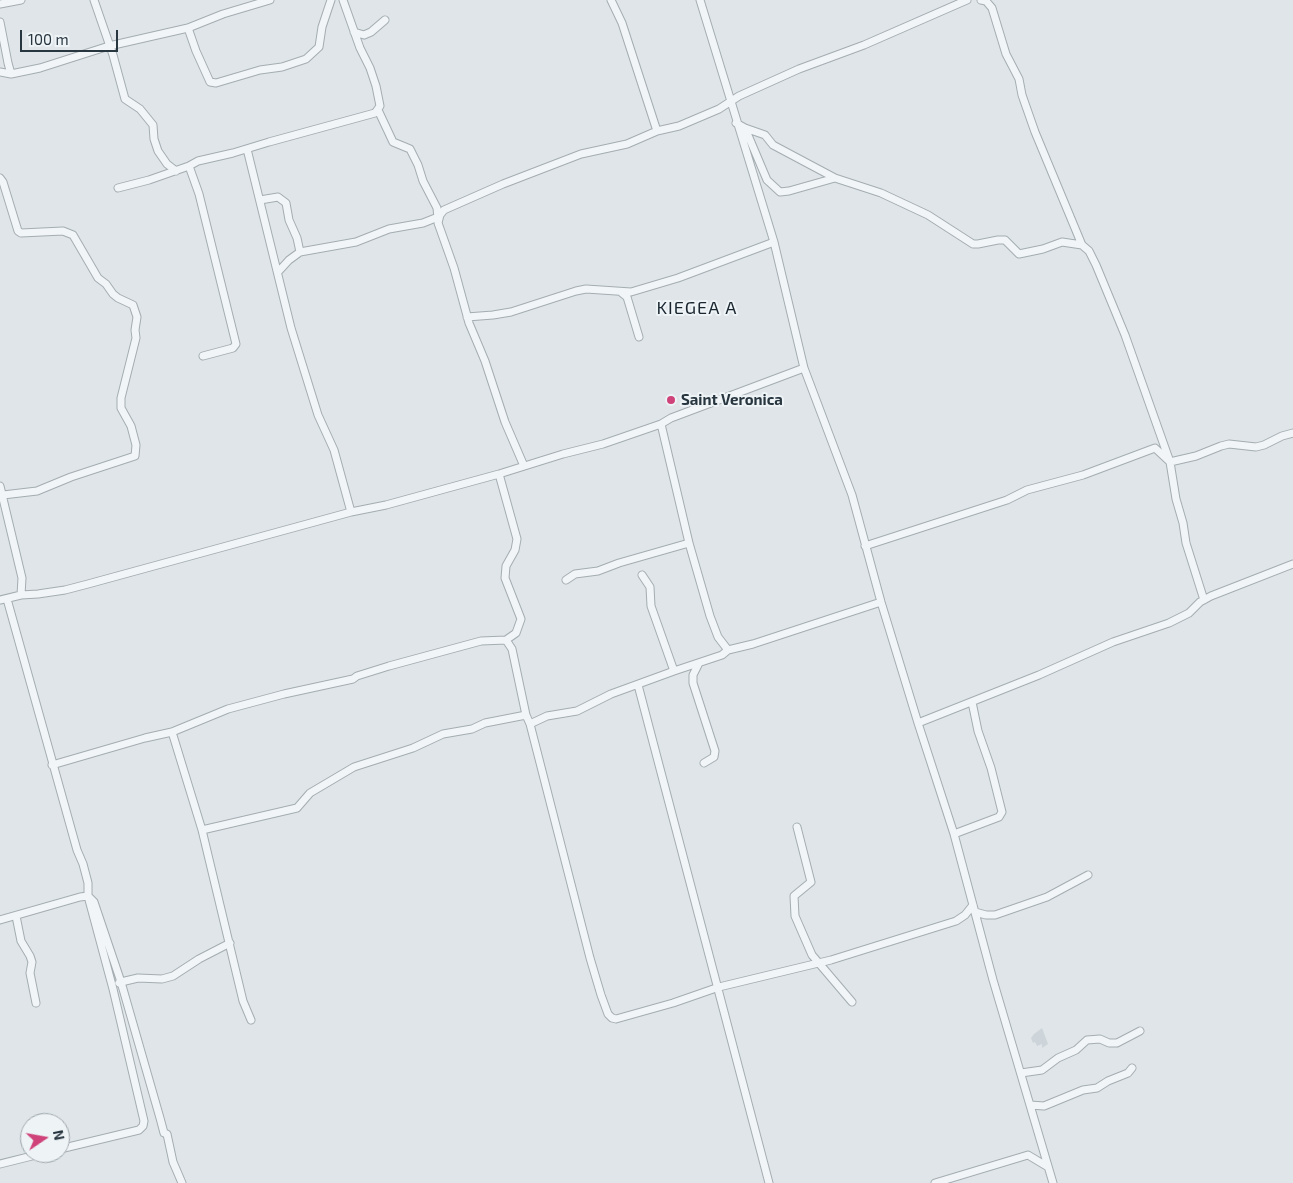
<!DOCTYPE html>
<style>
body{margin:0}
#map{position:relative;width:1293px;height:1183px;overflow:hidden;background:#dfe5e8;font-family:"Exo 2",sans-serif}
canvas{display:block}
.north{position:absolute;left:20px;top:1113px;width:50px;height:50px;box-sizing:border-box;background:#eef3f6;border:1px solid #9fa7ad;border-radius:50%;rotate:78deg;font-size:14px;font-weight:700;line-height:20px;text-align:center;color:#283640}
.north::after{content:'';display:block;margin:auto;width:18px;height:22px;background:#cf427a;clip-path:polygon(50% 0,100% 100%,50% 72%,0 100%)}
.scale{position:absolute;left:20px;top:30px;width:98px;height:22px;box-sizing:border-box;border:2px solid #283640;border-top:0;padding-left:6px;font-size:15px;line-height:18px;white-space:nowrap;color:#283640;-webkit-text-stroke:4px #eef3f6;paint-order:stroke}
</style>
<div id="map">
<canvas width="1293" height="1183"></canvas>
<div class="north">N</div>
<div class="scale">100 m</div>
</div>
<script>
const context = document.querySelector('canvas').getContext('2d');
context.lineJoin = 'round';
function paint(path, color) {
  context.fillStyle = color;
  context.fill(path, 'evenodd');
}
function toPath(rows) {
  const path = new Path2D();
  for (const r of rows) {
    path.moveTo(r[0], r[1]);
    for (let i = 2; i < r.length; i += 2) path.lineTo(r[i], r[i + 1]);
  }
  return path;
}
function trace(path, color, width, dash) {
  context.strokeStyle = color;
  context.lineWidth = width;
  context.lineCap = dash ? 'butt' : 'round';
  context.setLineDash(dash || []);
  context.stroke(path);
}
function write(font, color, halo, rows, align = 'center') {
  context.font = font + ' "Exo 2",sans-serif';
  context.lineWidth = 4;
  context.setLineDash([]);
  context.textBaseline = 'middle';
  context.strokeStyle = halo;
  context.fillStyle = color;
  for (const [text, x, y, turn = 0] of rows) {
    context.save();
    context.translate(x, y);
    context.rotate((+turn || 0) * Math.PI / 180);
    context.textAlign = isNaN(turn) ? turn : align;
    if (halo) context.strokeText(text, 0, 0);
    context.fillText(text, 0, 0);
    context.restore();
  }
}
paint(toPath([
 [1042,1028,1048,1044,1042,1048,1042,1044,1037,1046,1035,1042,1033,1043,1031,1038,1034,1034]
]), '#cdd5da');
const minor = toPath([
 [94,0,113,55,125,99,140,109,153,125,154,139,158,151,167,164,176,171],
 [611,0,622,23,657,131],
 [700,0,774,242,804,368,852,495,881,602,918,723,954,834,993,980,1053,1183],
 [981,0,986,1,992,8,1006,54,1019,79,1022,95,1035,132,1082,245,1089,251,1096,265,1125,335,1170,462,1176,499,1183,523,1186,543,1204,600],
 [0,4,21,0],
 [0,22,8,63,11,74],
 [188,28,196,51,210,82,216,83,260,70,282,67,306,59,319,47,322,27,331,0],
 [354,32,364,35,371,32,385,20],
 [0,72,11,74,40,68,109,46,188,28,223,14,270,0],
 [378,110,393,142,410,149,418,165,423,181,437,208,438,219],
 [736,123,745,128,767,180,780,192,789,191,835,178,881,193,928,215,973,244,978,244,998,240,1005,240,1019,254,1043,249,1062,242,1082,245],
 [745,128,765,135,773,145,835,178],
 [247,149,291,328,318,415,334,450,351,512],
 [189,166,199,194,236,344,233,348,203,356],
 [0,178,3,182,18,231,21,233,63,231,73,235,98,278,106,284,113,294,118,298,133,305,137,317,135,330,136,338,121,398,121,408,131,426,136,445,135,456,71,477,37,491,3,495],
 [118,188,149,180,189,166,198,161,233,153,269,142,375,113,380,106,376,86,370,68,360,48,343,0],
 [260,200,278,197,286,203,289,220,297,238,300,252],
 [278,272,289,260,300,252,356,242,389,229,423,223,438,217],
 [622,293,627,297,639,337],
 [467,317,493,315,511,312,576,291,586,289,631,292,678,278,774,242],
 [524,466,505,422,485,361,469,323,454,268,438,223,440,215,444,210,503,184,581,154,627,144,657,131,679,126,719,109,739,96,799,69,864,45,967,0],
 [499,474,517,539,515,550,506,566,505,578,521,619,516,633,506,640],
 [0,486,22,578,21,595],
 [689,543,710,616,718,637,728,650],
 [865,546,1007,500,1027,490,1083,475,1155,448,1170,462,1196,456,1221,446,1229,444,1256,447,1264,445,1282,436,1293,433],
 [642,575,650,587,651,606,674,671],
 [566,580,575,574,598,571,619,563,689,543,661,424],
 [7,599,77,850,83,864,88,883,88,896,113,989,144,1121,143,1126,139,1130,60,1149],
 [0,600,21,595,38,594,65,590,88,584,351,512,386,505,499,474,563,454,603,444,661,424,671,418,804,368],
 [699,663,693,675,693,683,715,751,714,757,704,763],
 [638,685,769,1183],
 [918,723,1039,675,1113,642,1169,623,1189,613,1200,602,1211,596,1293,564],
 [530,724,590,958,601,995,608,1014,612,1018,616,1019,673,1003,719,987,831,960,956,921,965,915,973,905],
 [172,732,202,830,243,1001,251,1020],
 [52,765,145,738,172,732,228,709,284,694,353,679,357,676,389,666,481,641,506,640,512,649,526,715],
 [797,827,811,882,794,896,795,916,812,955,852,1002],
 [202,830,297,808,310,793,354,767,413,748,443,734,472,729,485,723,526,715,530,724,547,716,577,711,611,694,674,671,722,655,728,650,753,644,881,602],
 [954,834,999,817,1002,812,991,768,978,731,972,702],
 [975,912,986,915,995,915,1047,897,1088,875],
 [16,916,21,941,30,956,32,962,30,973,36,1003],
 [0,920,80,897,88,896,94,902,121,982,160,1118,164,1133,167,1134,173,1162,182,1183],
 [119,983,121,982,138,978,162,979,173,976,199,959,230,943],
 [1021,1073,1042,1070,1058,1058,1076,1050,1087,1040,1100,1039,1109,1043,1117,1043,1140,1031],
 [1030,1105,1044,1106,1083,1090,1097,1088,1108,1081,1128,1073,1132,1068],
 [0,1164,44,1153],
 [935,1183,1028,1155,1048,1167]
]);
trace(minor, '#a4adb2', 9);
trace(minor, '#f2f5f7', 7);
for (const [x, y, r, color] of [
 [671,400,5,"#cf427a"]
]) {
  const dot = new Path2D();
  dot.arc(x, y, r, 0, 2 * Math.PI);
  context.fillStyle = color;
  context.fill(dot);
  trace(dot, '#eef3f6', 2);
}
write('bold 15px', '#283640', '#eef3f6', [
 ["Saint Veronica",681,400]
], 'left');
context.letterSpacing = '1px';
write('18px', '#1a2730', '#eef3f6', [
 ["KIEGEA A",697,308]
]);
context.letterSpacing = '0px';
</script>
